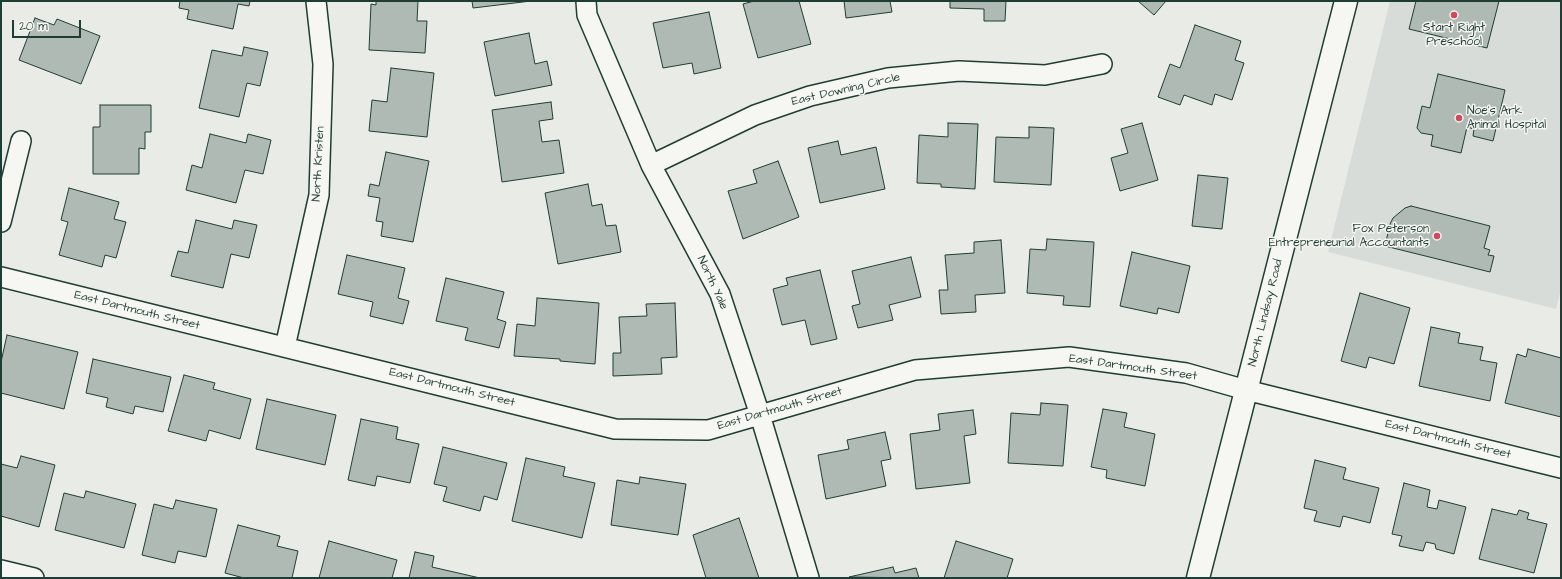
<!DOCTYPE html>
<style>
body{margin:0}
#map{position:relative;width:1562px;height:579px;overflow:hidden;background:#e9ebe7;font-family:"Architects Daughter",sans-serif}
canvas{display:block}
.frame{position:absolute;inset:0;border:2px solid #1f3d34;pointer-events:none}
.scale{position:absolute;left:12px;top:20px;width:69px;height:18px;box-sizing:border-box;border:2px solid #1f3d34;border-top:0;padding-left:5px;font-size:12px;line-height:14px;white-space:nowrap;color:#1f3d34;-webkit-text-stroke:3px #f6f6f2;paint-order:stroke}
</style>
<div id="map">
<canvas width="1562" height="579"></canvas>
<div class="frame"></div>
<div class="scale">20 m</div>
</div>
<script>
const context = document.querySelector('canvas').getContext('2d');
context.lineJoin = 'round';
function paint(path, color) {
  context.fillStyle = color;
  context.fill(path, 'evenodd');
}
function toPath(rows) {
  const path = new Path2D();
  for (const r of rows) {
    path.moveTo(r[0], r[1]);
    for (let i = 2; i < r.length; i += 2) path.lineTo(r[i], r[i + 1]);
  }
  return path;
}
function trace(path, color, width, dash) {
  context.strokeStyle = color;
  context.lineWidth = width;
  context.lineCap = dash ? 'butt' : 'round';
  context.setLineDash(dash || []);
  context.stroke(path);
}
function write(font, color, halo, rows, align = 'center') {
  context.font = font + ' "Architects Daughter",sans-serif';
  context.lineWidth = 3;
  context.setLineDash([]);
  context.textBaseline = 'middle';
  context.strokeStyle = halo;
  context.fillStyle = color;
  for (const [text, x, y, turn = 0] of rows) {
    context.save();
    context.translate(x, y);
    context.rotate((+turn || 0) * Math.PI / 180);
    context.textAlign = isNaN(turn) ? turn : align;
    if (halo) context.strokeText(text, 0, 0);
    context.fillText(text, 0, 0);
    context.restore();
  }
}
paint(toPath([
 [1390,1,1561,1,1561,289,1556,309,1328,252]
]), '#d8dcd8');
const building = toPath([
 [180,1,250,1,249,6,238,4,233,29,187,19,189,10,179,8,180,1],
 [376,1,418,1,417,21,427,21,425,53,369,50,371,4,376,5,376,1],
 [472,1,531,1,473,8,472,1],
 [754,1,799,1,811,44,758,58,743,4,754,1],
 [844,1,890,1,892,12,846,18,844,1],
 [950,1,1006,1,1005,21,984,21,984,9,950,8,950,1],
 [1138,1,1166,1,1154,15,1138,1],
 [1416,1,1499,1,1487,48,1409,29,1416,1],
 [709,12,721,68,694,74,692,63,663,68,653,23,709,12],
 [35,18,54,25,57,19,100,36,81,84,19,60,35,18],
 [1195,25,1241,41,1235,60,1244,63,1232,100,1215,94,1212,105,1184,95,1180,105,1158,97,1170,64,1180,68,1195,25],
 [529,33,535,64,547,61,552,85,495,96,484,42,529,33],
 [244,47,268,52,260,86,247,83,239,117,199,108,212,50,242,56,244,47],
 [391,68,434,73,427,137,369,131,372,100,387,102,391,68],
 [1438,74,1505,90,1493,141,1473,136,1474,129,1467,127,1461,153,1431,146,1433,135,1421,133,1417,128,1422,106,1430,108,1438,74],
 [551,102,553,119,539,121,542,142,559,140,564,173,502,182,492,110,551,102],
 [100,105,151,105,151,132,145,132,145,149,139,148,139,174,93,174,93,127,100,127,100,105],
 [948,123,978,124,975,189,941,187,941,184,917,183,919,135,948,137,948,123],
 [1142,123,1158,180,1120,191,1111,158,1128,153,1121,129,1142,123],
 [1029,127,1054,128,1051,185,994,182,996,137,1029,138,1029,127],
 [210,134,246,143,248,134,271,140,263,174,245,170,236,203,186,190,192,165,202,168,210,134],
 [838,141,841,155,876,147,885,189,820,203,808,148,838,141],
 [386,152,429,161,413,242,381,236,383,222,376,221,380,198,368,196,370,184,379,186,386,152],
 [778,161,799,217,743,239,728,191,757,183,753,170,778,161],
 [1198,175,1228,178,1222,229,1192,226,1198,175],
 [588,184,592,206,602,204,606,226,616,225,621,252,558,264,545,193,588,184],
 [69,188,119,202,114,219,126,222,116,258,105,255,102,267,59,255,68,222,61,220,69,188],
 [1411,206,1490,226,1484,248,1490,250,1488,255,1494,256,1490,272,1385,246,1390,224,1393,218,1405,208,1411,206],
 [196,220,232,229,234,220,257,225,249,258,231,254,223,288,171,276,178,251,188,253,196,220],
 [1047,239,1094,242,1090,307,1063,305,1064,296,1027,293,1030,249,1046,250,1047,239],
 [1001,240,1005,293,975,295,976,312,941,314,939,290,948,290,945,255,974,253,974,242,1001,240],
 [1132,252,1190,266,1179,313,1158,308,1157,314,1120,306,1132,252],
 [347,255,405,268,398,298,409,301,403,324,370,316,373,302,338,294,347,255],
 [911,257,921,297,889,305,893,320,858,328,852,306,860,304,852,271,911,257],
 [820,270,837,339,811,345,805,320,782,325,773,289,788,285,786,278,820,270],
 [446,278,504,292,497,319,506,322,499,348,465,340,468,328,436,321,446,278],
 [1360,293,1410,308,1394,364,1369,357,1366,368,1341,361,1360,293],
 [537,298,599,303,595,364,560,361,560,359,514,356,517,324,535,326,537,298],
 [675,303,677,357,661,358,662,374,613,376,613,353,621,353,619,317,647,316,646,304,675,303],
 [1431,327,1460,333,1458,343,1483,347,1480,360,1497,363,1490,401,1419,386,1431,327],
 [7,335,78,352,64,409,1,393,1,362,7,335],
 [1528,349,1561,358,1561,417,1505,403,1517,354,1526,357,1528,349],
 [93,359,171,377,163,412,135,406,133,414,106,407,108,398,86,393,93,359],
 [184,375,215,383,213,389,251,399,240,439,209,430,206,441,168,431,184,375],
 [267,399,336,415,325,465,256,449,267,399],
 [1041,403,1068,405,1063,466,1008,463,1011,413,1040,415,1041,403],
 [1103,409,1127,413,1124,427,1155,434,1145,486,1106,478,1107,470,1091,467,1103,409],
 [973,410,976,434,964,436,970,483,916,489,910,434,940,430,938,414,973,410],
 [361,419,398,427,396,439,419,444,410,483,377,476,375,486,348,480,361,419],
 [885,432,891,459,881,461,886,486,826,499,818,455,849,449,847,440,885,432],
 [443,447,507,463,497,500,484,496,480,511,443,501,447,487,434,484,443,447],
 [21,456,55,465,39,527,1,516,1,464,17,468,21,456],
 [526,458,565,467,563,476,595,483,582,538,512,521,526,458],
 [1315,460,1346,468,1343,479,1379,488,1370,523,1343,516,1340,527,1314,521,1317,511,1304,508,1315,460],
 [640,477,686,484,678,535,611,525,617,480,639,484,640,477],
 [1404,483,1430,490,1427,507,1437,509,1439,500,1466,507,1454,554,1436,549,1435,544,1426,542,1423,551,1399,546,1402,536,1392,534,1404,483],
 [86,491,136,504,124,548,55,530,64,493,84,498,86,491],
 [176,500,217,509,206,557,178,551,175,563,142,555,154,504,173,509,176,500],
 [1492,509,1517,515,1519,510,1529,513,1527,519,1547,524,1534,573,1479,559,1492,509],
 [739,518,759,578,706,578,693,535,739,518],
 [238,525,280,536,277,546,298,551,292,578,244,578,225,573,238,525],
 [329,541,397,560,392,578,319,578,329,541],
 [956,541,1013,559,1007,578,944,578,956,541],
 [415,552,434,556,432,567,480,578,409,578,415,552],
 [893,567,895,573,916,568,919,578,849,577,893,567]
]);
paint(building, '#b0bab5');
trace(building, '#1f3d34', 1);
const minor = toPath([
 [586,1,587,15,651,165,720,294,760,415,809,578],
 [651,165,755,115,810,96,888,78,959,71,1045,75,1102,64],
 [1,222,21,141],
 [1,277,615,429,708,430,915,370,1069,357,1186,373,1246,390,1561,468],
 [285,347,319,195,323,64,316,1],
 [1,570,34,578]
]);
const secondary = toPath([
 [1198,578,1346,1]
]);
trace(minor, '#1f3d34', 22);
trace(secondary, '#1f3d34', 25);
trace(minor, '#f6f6f2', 19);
trace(secondary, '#f6f6f2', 22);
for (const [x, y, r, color] of [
 [1454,15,4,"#d1495b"],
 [1459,118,4,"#d1495b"],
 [1437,236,4,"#d1495b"]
]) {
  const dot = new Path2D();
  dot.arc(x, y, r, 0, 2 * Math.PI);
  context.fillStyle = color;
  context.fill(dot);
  trace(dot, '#f6f6f2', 1.5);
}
write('12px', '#1f3d34', '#f6f6f2', [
 ["Start Right",1454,28],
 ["Preschool",1454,42],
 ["Noe's Ark",1467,111,"left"],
 ["Animal Hospital",1467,125,"left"],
 ["Fox Peterson",1429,229,"right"],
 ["Entrepreneurial Accountants",1429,243,"right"]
]);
write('12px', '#1f3d34', '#f6f6f2', [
 ["East Downing Circle",846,90,-13],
 ["North Kristen",319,164,-87],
 ["North Yale",712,283,65],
 ["East Dartmouth Street",137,311,14],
 ["North Lindsay Road",1266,313,-76],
 ["East Dartmouth Street",1133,368,8],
 ["East Dartmouth Street",452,388,14],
 ["East Dartmouth Street",780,409,-16],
 ["East Dartmouth Street",1448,440,14]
]);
</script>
